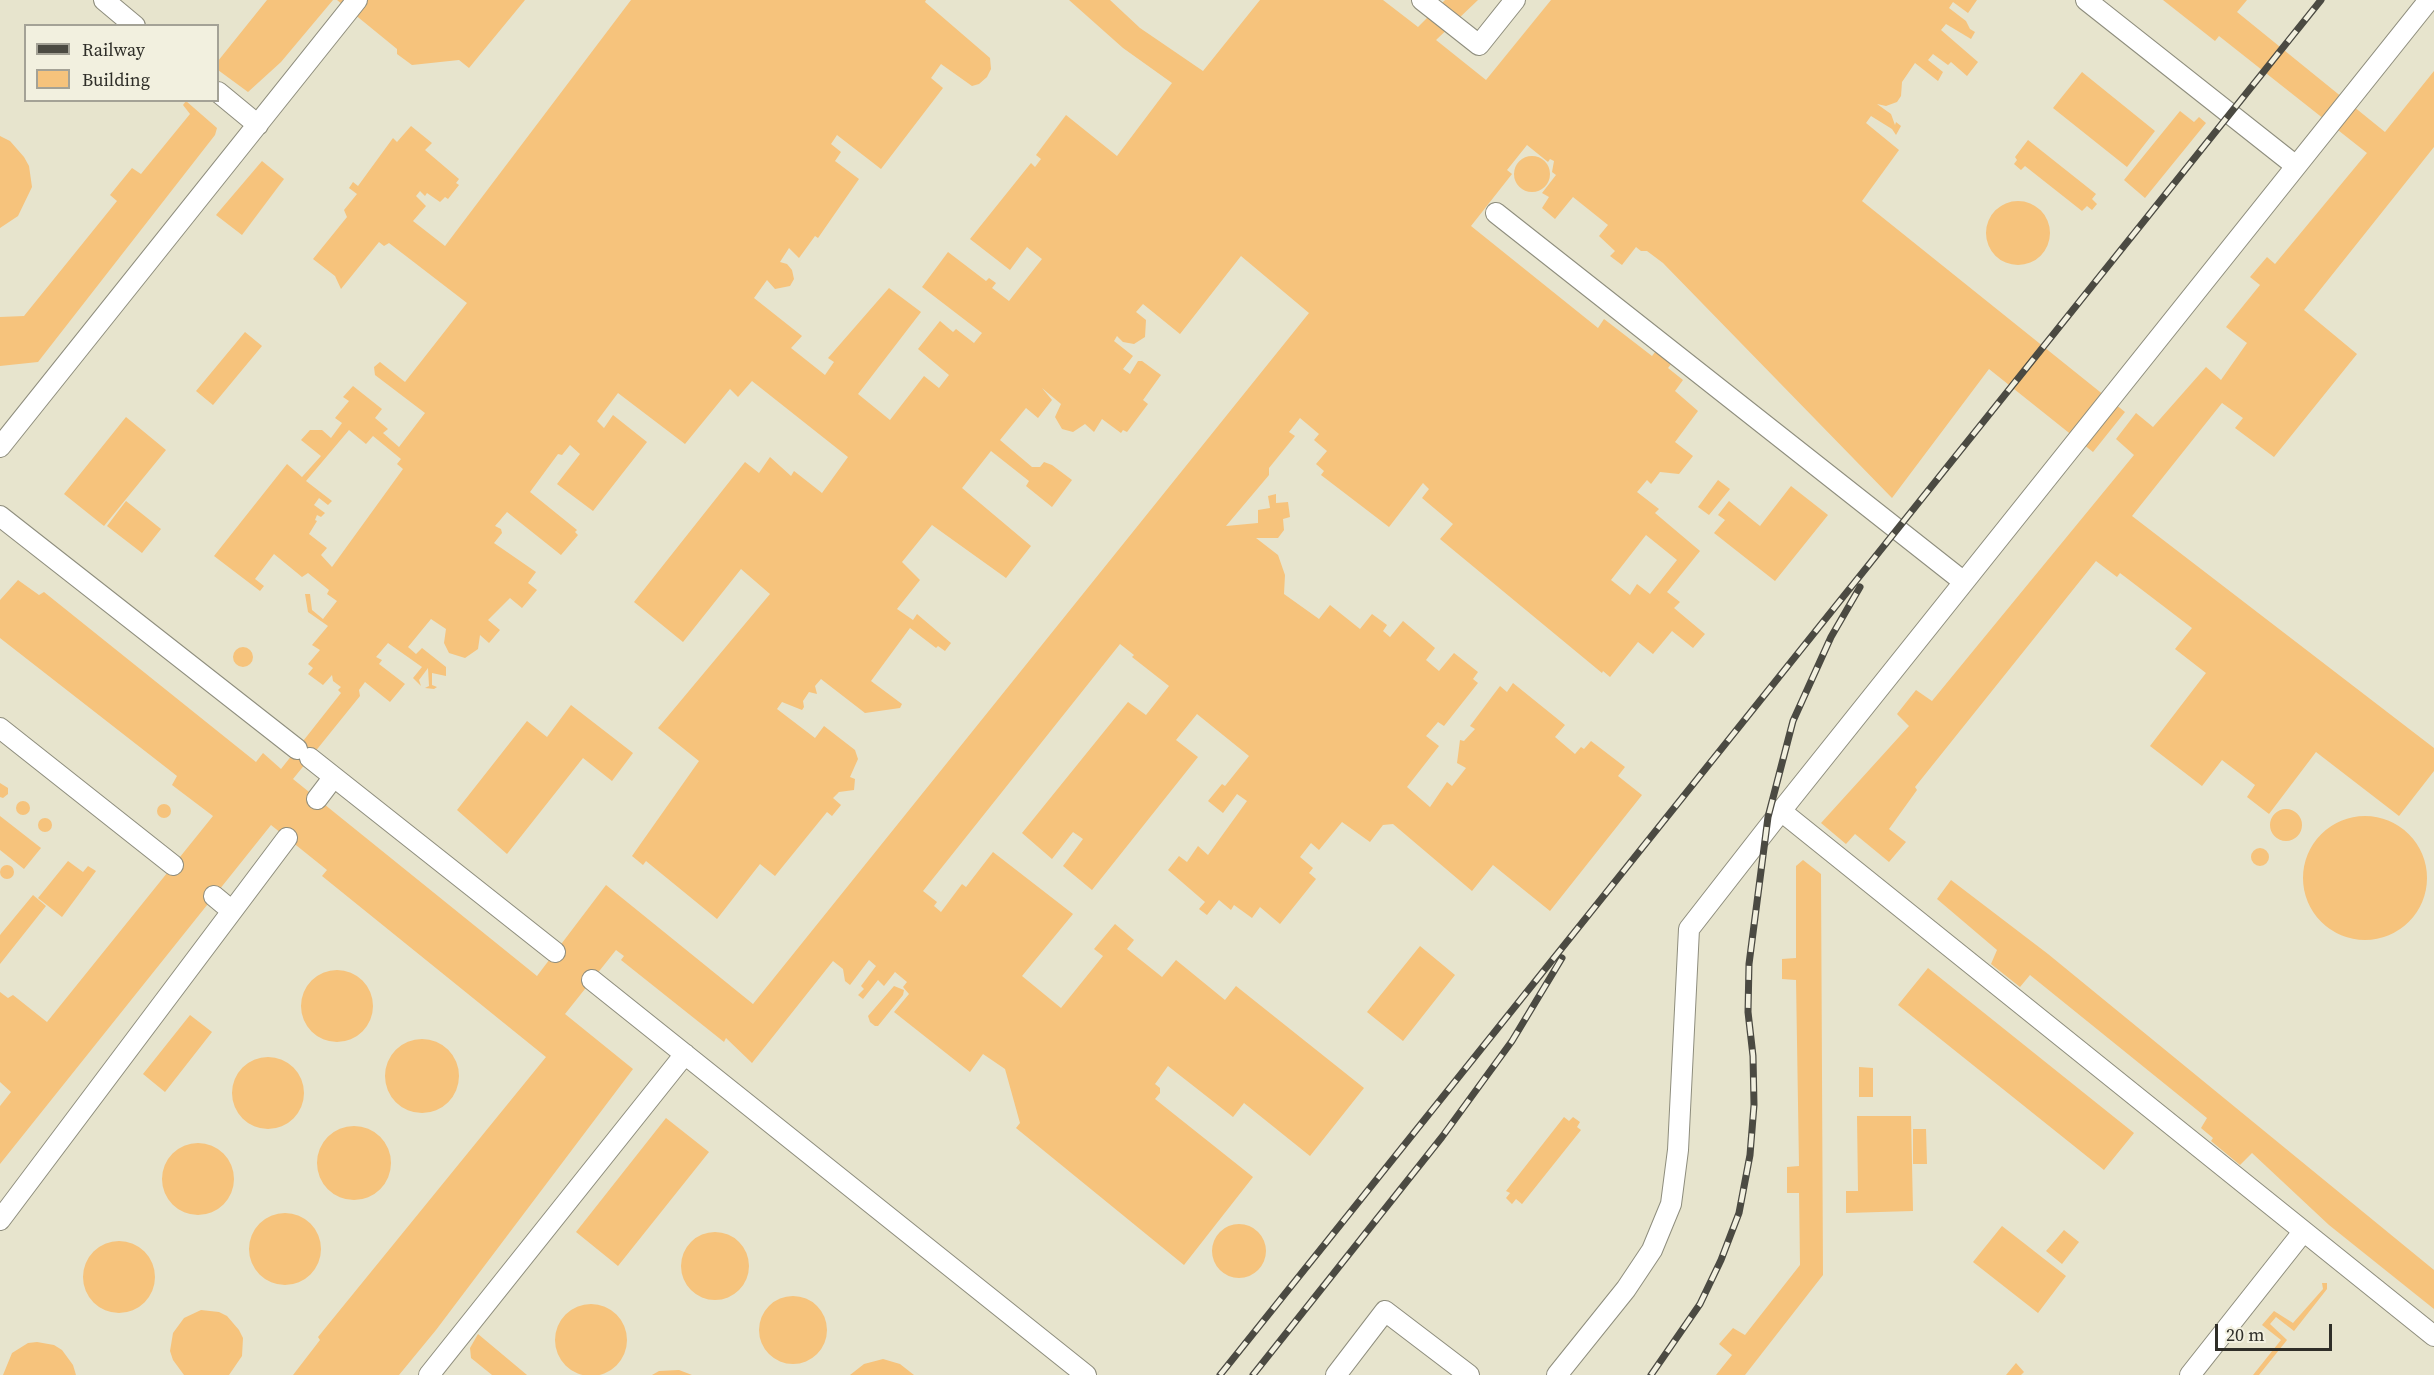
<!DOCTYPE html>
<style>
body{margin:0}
#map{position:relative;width:2434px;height:1375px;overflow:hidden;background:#f2f0df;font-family:"Source Serif 4",serif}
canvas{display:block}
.legend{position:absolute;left:24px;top:24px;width:195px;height:78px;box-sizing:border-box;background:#f2f0df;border:2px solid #a4a296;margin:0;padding:8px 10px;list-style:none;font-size:18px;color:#2f2e28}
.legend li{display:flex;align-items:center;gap:12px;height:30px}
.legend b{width:30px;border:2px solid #a4a296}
.scale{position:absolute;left:2215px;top:1324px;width:117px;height:27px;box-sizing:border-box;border:3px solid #2f2e28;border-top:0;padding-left:8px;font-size:18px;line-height:21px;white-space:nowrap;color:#2f2e28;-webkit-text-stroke:4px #f2f0df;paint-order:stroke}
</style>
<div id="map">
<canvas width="2434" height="1375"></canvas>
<ul class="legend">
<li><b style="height:8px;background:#4b4a42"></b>Railway</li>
<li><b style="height:16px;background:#f6c37c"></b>Building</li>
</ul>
<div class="scale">20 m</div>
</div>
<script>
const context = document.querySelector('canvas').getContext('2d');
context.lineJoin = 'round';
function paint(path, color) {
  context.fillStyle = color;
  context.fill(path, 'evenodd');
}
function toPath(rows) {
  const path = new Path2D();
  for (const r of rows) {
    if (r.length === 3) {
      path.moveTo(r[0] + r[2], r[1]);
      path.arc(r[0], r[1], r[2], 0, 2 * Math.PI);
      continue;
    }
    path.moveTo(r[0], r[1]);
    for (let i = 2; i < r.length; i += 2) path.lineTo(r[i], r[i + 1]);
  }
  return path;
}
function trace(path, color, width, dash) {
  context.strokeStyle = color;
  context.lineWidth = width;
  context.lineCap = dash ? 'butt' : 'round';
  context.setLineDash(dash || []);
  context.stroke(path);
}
paint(toPath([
 [0,0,2434,0,2434,1375,0,1375],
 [26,26,218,26,218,100,26,100]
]), '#e7e4cd');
paint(toPath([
 [267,0,333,0,281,62,248,92,218,70,218,61],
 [337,0,525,0,469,68,459,60,412,65,397,54,397,49],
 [631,0,926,0,925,2,990,58,991,69,987,77,979,84,972,86,941,64,931,78,943,88,881,169,837,135,831,144,841,152,835,161,859,179,818,238,815,236,799,258,789,248,780,262,787,264,792,270,794,279,790,286,775,289,767,280,754,298,802,336,791,348,825,375,834,362,828,358,889,288,921,312,858,394,890,420,924,376,939,388,949,375,918,349,940,321,953,332,956,329,974,343,982,333,922,287,948,252,986,281,989,278,996,283,992,288,1009,301,1042,259,1027,247,1010,270,970,239,1031,163,1035,167,1041,159,1036,155,1066,115,1117,156,1172,83,1123,48,1069,0,1110,0,1140,28,1203,71,1260,0,1383,0,1418,27,1445,0,1478,0,1436,40,1486,80,1551,0,1977,0,1968,13,1953,2,1949,8,1966,21,1970,29,1975,32,1971,39,1946,24,1941,30,1978,62,1967,76,1951,62,1948,65,1933,54,1928,60,1943,72,1938,81,1915,63,1902,82,1901,96,1897,102,1886,106,1877,104,1891,114,1895,125,1896,122,1901,126,1896,135,1892,129,1871,116,1866,123,1899,150,1862,201,2125,412,2093,452,1989,369,1892,498,1663,263,1647,251,1641,251,1636,247,1622,265,1610,256,1615,251,1599,236,1608,225,1573,197,1555,219,1542,208,1549,197,1542,193,1556,175,1552,172,1554,161,1550,159,1548,162,1527,145,1507,170,1512,174,1471,226,1598,328,1604,319,1652,356,1662,343,1678,355,1668,368,1683,380,1675,391,1698,411,1675,442,1693,456,1679,474,1660,472,1651,484,1647,480,1637,492,1659,509,1655,513,1700,551,1667,592,1680,602,1674,608,1705,634,1693,648,1672,631,1653,654,1638,642,1610,677,1603,671,1602,673,1440,539,1453,524,1422,498,1429,489,1423,483,1389,527,1321,475,1324,471,1316,464,1327,451,1314,440,1319,434,1300,418,1289,432,1295,436,1269,468,1269,475,1226,526,1258,523,1258,510,1270,508,1268,496,1276,494,1276,503,1288,502,1290,517,1283,519,1284,530,1278,538,1256,538,1278,555,1285,575,1284,594,1319,619,1330,605,1360,629,1372,614,1387,625,1383,631,1390,637,1403,621,1435,648,1426,660,1439,671,1454,653,1478,672,1473,679,1478,683,1444,726,1438,722,1426,736,1439,746,1407,787,1430,807,1447,782,1452,786,1466,768,1457,763,1460,740,1464,741,1475,729,1470,726,1500,686,1507,692,1513,683,1565,725,1555,737,1575,754,1581,747,1584,749,1591,741,1625,767,1618,776,1642,795,1550,911,1493,865,1472,891,1393,824,1383,825,1370,842,1342,822,1319,850,1311,843,1300,857,1313,868,1309,873,1316,879,1280,924,1260,907,1252,918,1234,905,1231,910,1219,900,1207,915,1199,909,1205,902,1168,870,1179,856,1187,862,1198,846,1208,855,1247,801,1237,794,1223,813,1208,801,1222,784,1225,786,1249,756,1197,714,1176,740,1198,757,1092,890,1063,866,1083,839,1073,832,1052,859,1022,833,1128,702,1146,715,1169,686,1132,657,1134,655,1120,644,923,891,937,902,934,906,941,912,962,884,966,887,993,852,1073,914,1022,976,1061,1008,1103,956,1094,949,1115,924,1134,940,1127,949,1162,977,1176,960,1225,1000,1236,986,1364,1088,1310,1156,1244,1103,1233,1117,1168,1066,1155,1084,1160,1088,1160,1093,1155,1099,1253,1177,1184,1265,1016,1128,1020,1123,1005,1069,983,1054,970,1072,894,1012,909,994,903,987,907,982,895,972,884,986,878,980,863,999,858,995,864,989,861,986,876,966,869,960,850,985,845,981,843,969,833,961,752,1063,726,1038,724,1042,621,960,624,956,616,950,565,1014,633,1069,436,1330,399,1375,293,1375,320,1340,318,1337,546,1057,322,876,327,870,271,825,0,1164,0,1106,11,1092,0,1082,0,992,8,998,13,995,47,1022,213,816,172,785,177,776,0,638,0,600,18,580,39,595,44,592,256,762,263,753,281,769,341,693,338,690,341,687,333,681,332,675,323,685,308,674,313,668,308,664,320,650,312,645,328,626,308,612,305,594,310,594,312,610,323,619,337,601,327,594,329,590,308,573,302,577,274,554,255,579,264,586,260,591,214,556,287,464,302,477,321,456,301,440,310,430,322,430,331,438,342,423,335,418,349,401,343,397,353,386,382,409,375,418,388,429,383,433,399,447,425,413,375,375,374,367,380,362,405,382,467,303,389,243,384,246,379,242,341,289,335,276,313,259,347,217,344,210,357,194,349,188,353,182,358,186,393,138,397,142,411,126,432,143,425,150,459,179,456,183,459,185,448,199,445,197,440,202,427,193,425,196,420,191,416,196,426,206,413,221,445,246],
 [1241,256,1309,313,753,1004,606,885,537,976,293,779,360,696,359,690,365,682,390,702,405,684,379,664,382,660,376,657,388,643,422,667,413,678,421,686,419,680,428,668,429,686,425,688,434,689,437,687,432,685,432,673,446,676,446,667,422,648,416,654,408,647,431,619,446,629,444,643,449,653,465,658,478,649,480,635,489,643,500,630,488,620,510,598,522,608,537,590,528,583,536,572,494,543,502,533,501,529,495,526,507,512,561,555,578,535,575,532,577,530,530,492,558,454,562,455,570,445,580,454,557,484,593,511,647,442,613,415,604,428,597,421,618,393,685,444,730,389,738,397,752,381,848,457,822,493,794,471,791,476,770,457,759,473,745,462,634,602,683,642,741,569,770,594,658,728,699,761,632,856,643,865,646,861,717,919,760,864,775,876,827,812,832,816,841,805,833,798,839,792,854,790,855,779,850,777,858,759,855,750,824,726,815,738,777,709,782,702,802,710,804,707,803,701,809,692,817,694,815,686,821,679,865,713,900,708,902,704,871,681,910,628,936,648,938,646,945,651,951,643,917,614,913,620,897,609,920,580,902,562,932,525,1006,578,1031,546,962,488,991,451,1029,481,1026,486,1052,507,1072,480,1052,465,1044,462,1040,467,1032,467,1000,440,1026,408,1038,418,1052,400,1042,388,1061,404,1055,417,1062,429,1073,432,1085,424,1094,432,1102,419,1121,433,1123,430,1127,432,1148,404,1143,400,1161,375,1142,361,1138,361,1130,374,1123,369,1133,356,1114,341,1117,336,1123,342,1134,344,1145,337,1146,320,1136,312,1143,304,1180,334],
 [349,430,366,444,373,436,401,459,397,464,403,469,332,567,321,555,327,548,309,534,317,521,315,520,317,515,321,517,325,513,314,505,319,498,328,505,332,501,306,481],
 [1646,535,1677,560,1650,594,1637,584,1630,595,1611,580],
 [2163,0,2247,0,2237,12,2385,132,2434,71,2434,147,2304,310,2357,354,2274,457,2235,428,2243,418,2222,403,2132,516,2434,748,2434,771,2399,816,2316,752,2269,814,2247,797,2255,785,2222,760,2202,786,2150,746,2206,673,2175,649,2192,628,2120,573,2117,577,2096,561,1915,787,1917,790,1889,829,1906,842,1889,862,1855,834,1846,844,1821,823,1909,726,1897,714,1916,690,1932,701,2134,455,2116,439,2136,413,2153,427,2206,367,2221,380,2247,343,2226,327,2260,285,2250,277,2267,257,2275,264,2367,153,2219,36,2215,41],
 [2082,72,2155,131,2127,167,2053,108],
 [186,101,217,128,215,135,38,362,0,366,0,317,24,316,117,201,110,195,132,168,141,174,190,114,183,105],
 [2180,111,2194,122,2199,117,2206,123,2145,198,2124,180],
 [0,136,10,141,24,157,29,166,32,187,18,216,0,228],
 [2028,140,2096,194,2092,199,2097,204,2092,210,2087,206,2082,211,2025,166,2021,170,2014,164,2017,160,2015,157],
 [1532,174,18],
 [262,161,284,179,242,235,216,215],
 [2018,233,32],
 [245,332,262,346,213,405,196,391],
 [126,417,166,450,104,526,64,494],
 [1718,480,1730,489,1709,515,1698,507],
 [1791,486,1828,515,1775,581,1714,533,1725,520,1718,515,1729,501,1760,526],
 [126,501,161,529,142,553,107,526],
 [243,657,10],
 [571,705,633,753,612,781,583,758,507,854,457,810,527,721,547,737],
 [0,783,8,788,8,794,3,798,0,797],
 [23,808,7],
 [164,811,7],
 [2286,825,16],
 [2365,878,62],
 [0,816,41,848,24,869,0,850],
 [45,825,7],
 [2260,857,9],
 [1803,860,1821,874,1823,1275,1745,1375,1716,1375,1732,1355,1719,1344,1733,1328,1745,1335,1800,1265,1799,1193,1787,1193,1787,1167,1799,1166,1796,980,1782,979,1782,959,1796,958,1796,866],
 [68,861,83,872,88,866,96,871,62,917,38,898],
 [7,872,7],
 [1951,880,2048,954,2434,1270,2434,1309,2329,1225,2252,1153,2240,1165,2211,1141,2213,1138,2201,1128,2207,1118,2030,975,2020,987,1991,964,1997,950,1937,899],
 [33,895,46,906,0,964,0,935],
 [1420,946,1455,975,1403,1041,1367,1012],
 [1928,968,2134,1133,2104,1170,1898,1005],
 [337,1006,36],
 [894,986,904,990,903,995,878,1026,875,1026,870,1022,868,1016],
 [190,1015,212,1032,165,1092,143,1074],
 [422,1076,37],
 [268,1093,36],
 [1859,1067,1873,1068,1873,1097,1859,1097],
 [1857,1116,1911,1116,1913,1211,1846,1213,1846,1191,1858,1191],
 [1564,1117,1569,1121,1573,1117,1580,1122,1577,1127,1581,1130,1522,1204,1516,1199,1512,1204,1506,1198,1510,1193,1506,1191],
 [666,1118,709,1152,618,1266,576,1232],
 [354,1163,37],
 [1913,1129,1926,1129,1927,1164,1913,1164],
 [198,1179,36],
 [285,1249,36],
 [1239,1251,27],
 [2002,1226,2066,1276,2038,1313,1973,1262],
 [2064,1230,2079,1242,2062,1264,2046,1251],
 [715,1266,34],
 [119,1277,36],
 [2322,1283,2327,1283,2327,1289,2294,1331,2276,1317,2270,1324,2287,1340,2259,1375,2253,1375,2281,1340,2262,1325,2274,1311,2293,1323,2323,1289],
 [793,1330,34],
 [591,1340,36],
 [201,1310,219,1312,227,1316,239,1330,243,1338,242,1356,229,1375,184,1375,173,1360,170,1351,173,1333,184,1318],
 [478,1334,527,1375,492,1375,471,1358,470,1348],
 [37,1342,54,1345,62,1350,73,1365,76,1375,3,1375,12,1353,28,1343],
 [883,1359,900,1364,914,1375,850,1375,864,1364],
 [2016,1363,2024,1372,2021,1375,2006,1375],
 [679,1370,692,1375,652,1375,659,1371]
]), '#f6c37c');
const lane = toPath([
 [104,0,135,26],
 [1422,0,1479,45,1515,0],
 [2086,0,2296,166],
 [2429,0,1781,811,2434,1336],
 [218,92,258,125],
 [1496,213,1964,582],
 [0,447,357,0],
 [0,516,297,749],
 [0,728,173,865],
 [310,758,555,952],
 [317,799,333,778],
 [214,896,232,911],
 [592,980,1086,1375],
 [0,1220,287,838],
 [429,1375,685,1054],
 [1336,1375,1385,1311,1469,1375],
 [1557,1375,1626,1289,1652,1250,1671,1204,1678,1150,1689,929,1781,811],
 [2190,1375,2303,1232]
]);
trace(lane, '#8e8d7d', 22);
trace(lane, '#fff', 20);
const rail = toPath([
 [1220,1375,2321,0],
 [1253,1375,1442,1137,1512,1041,1562,958],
 [1651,1375,1700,1304,1721,1260,1739,1213,1750,1155,1754,1105,1753,1056,1748,1012,1749,964,1768,817,1793,721,1831,637,1860,587]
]);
trace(rail, '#4b4a42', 7);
trace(rail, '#f2f0df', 4.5, [14]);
</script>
